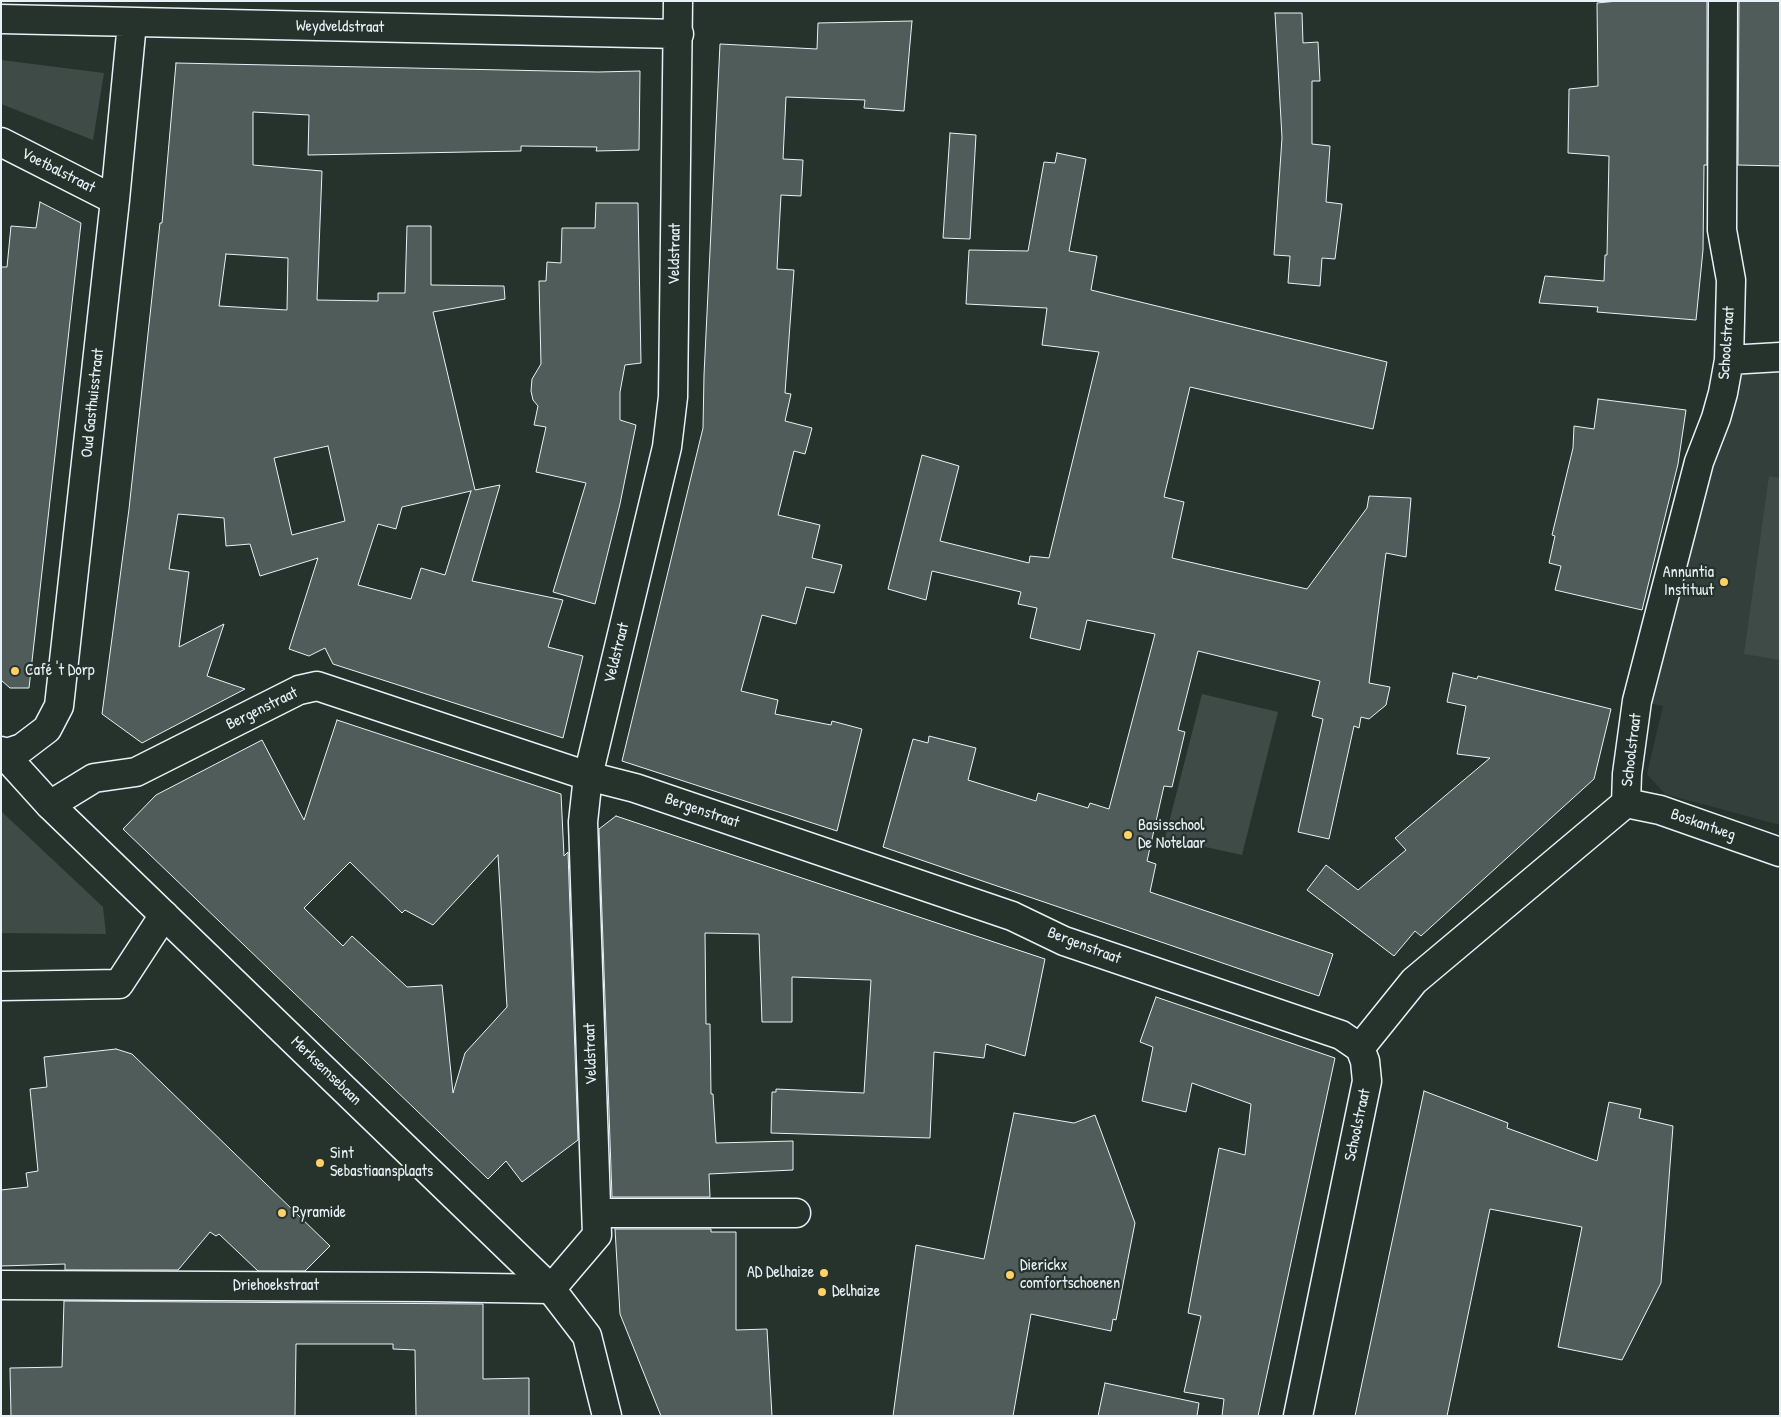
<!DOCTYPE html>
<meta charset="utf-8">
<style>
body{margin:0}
#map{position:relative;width:1781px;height:1417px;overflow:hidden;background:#26332d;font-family:"Patrick Hand",sans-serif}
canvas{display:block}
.frame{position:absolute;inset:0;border:2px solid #e8f1f8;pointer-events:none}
</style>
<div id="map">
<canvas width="1781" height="1417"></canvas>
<div class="frame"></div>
</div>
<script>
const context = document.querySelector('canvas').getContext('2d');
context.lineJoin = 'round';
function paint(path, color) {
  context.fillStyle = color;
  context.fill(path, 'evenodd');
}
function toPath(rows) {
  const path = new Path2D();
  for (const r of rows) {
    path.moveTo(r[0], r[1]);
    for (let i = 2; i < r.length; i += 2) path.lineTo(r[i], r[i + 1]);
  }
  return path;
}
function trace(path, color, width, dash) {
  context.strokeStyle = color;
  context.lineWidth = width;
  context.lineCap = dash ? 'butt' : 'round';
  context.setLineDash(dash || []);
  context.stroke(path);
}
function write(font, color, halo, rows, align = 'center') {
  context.font = font + ' "Patrick Hand",sans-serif';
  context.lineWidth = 4.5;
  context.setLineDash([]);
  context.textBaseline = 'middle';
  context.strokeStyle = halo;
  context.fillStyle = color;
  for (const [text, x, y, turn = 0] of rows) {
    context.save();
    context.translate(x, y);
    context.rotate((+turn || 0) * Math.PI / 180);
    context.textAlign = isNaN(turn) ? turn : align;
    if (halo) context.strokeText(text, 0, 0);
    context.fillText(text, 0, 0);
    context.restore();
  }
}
paint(toPath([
 [1780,357,1780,825,1665,794,1647,774,1663,706,1637,701,1729,360]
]), '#333f3a');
paint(toPath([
 [1,60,104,73,93,140,1,104],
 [1769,476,1780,478,1780,660,1744,654],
 [1202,694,1278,712,1242,855,1165,838],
 [1,811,103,907,106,934,1,933]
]), '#3e4b47');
const building = toPath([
 [1618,1,1707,1,1707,165,1704,165,1703,250,1696,320,1597,312,1598,307,1539,303,1545,276,1604,281,1605,255,1607,255,1609,156,1568,153,1569,89,1598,86,1597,3,1618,1],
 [1739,1,1780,1,1780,166,1738,165,1739,1],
 [1275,13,1302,13,1303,43,1318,42,1320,81,1312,81,1312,144,1330,146,1326,202,1342,204,1335,259,1322,258,1320,286,1288,283,1290,256,1274,255,1282,138,1275,13],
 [912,21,904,111,864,108,865,100,786,97,783,159,803,160,801,196,781,195,777,269,794,270,785,393,791,394,785,421,812,428,805,454,794,451,778,515,820,525,812,558,842,565,834,593,806,587,796,624,762,615,741,691,778,700,775,714,831,725,832,721,862,729,837,831,622,761,703,428,704,375,720,44,817,49,818,23,912,21],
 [176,63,598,72,640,71,639,150,596,151,597,147,521,146,521,151,308,155,309,115,253,112,253,165,322,171,317,300,378,301,378,293,405,293,407,226,431,226,431,285,504,286,505,299,433,312,475,490,500,485,472,581,563,600,548,647,583,656,563,738,333,664,325,648,309,656,289,649,318,558,260,576,250,544,226,546,224,518,178,514,169,569,189,572,179,647,224,624,207,676,245,689,142,743,102,714,129,509,160,223,162,223,176,63],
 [226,254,288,258,287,310,219,306,226,254],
 [328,446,345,521,292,535,274,458,328,446],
 [471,491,445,575,421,568,411,599,358,585,378,524,396,529,402,507,471,491],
 [950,133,976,135,970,239,943,238,950,133],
 [1057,153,1086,159,1069,251,1097,256,1091,290,1387,362,1373,429,1190,387,1164,497,1184,502,1172,558,1307,589,1367,508,1369,496,1411,498,1406,557,1386,553,1369,683,1390,687,1386,705,1369,719,1361,717,1359,728,1354,726,1329,839,1298,832,1323,719,1312,716,1320,681,1198,651,1178,730,1185,732,1172,787,1164,786,1147,861,1156,864,1150,892,1333,954,1319,996,883,847,913,739,928,743,929,736,976,748,968,780,1036,801,1038,793,1088,808,1090,803,1109,809,1155,634,1087,620,1080,650,1030,638,1037,608,1018,604,1021,592,932,571,926,600,888,589,922,455,959,466,940,541,1029,563,1030,556,1049,558,1099,352,1042,345,1047,308,966,304,969,250,1028,251,1044,162,1055,163,1057,153],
 [40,202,81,223,29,688,10,688,1,680,1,267,7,267,11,226,36,228,40,202],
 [596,203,638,203,641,363,625,365,620,392,620,420,636,425,620,504,595,604,553,592,586,483,536,472,546,427,534,425,538,406,533,400,531,391,532,379,541,364,539,281,546,281,547,262,561,263,562,228,595,228,596,203],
 [1598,399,1686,410,1678,464,1642,610,1555,590,1561,566,1549,563,1555,536,1552,535,1573,448,1574,426,1594,429,1598,399],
 [1453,673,1477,679,1478,676,1611,709,1594,779,1421,936,1415,931,1394,956,1307,890,1326,865,1358,890,1406,850,1395,838,1490,758,1457,754,1466,706,1447,702,1453,673],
 [337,720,561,794,564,856,568,852,578,1140,522,1182,506,1161,488,1179,123,829,156,795,262,740,304,820,337,720],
 [498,855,507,1007,465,1053,453,1093,442,985,407,987,352,936,343,946,304,908,350,862,402,913,405,910,433,925,498,855],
 [616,816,1045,959,1025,1056,986,1044,984,1058,934,1052,930,1138,771,1133,772,1092,776,1092,776,1089,864,1093,871,980,792,977,792,1022,762,1022,759,934,705,933,706,1024,710,1024,711,1094,713,1094,716,1143,793,1141,793,1170,709,1174,710,1197,612,1197,599,829,616,816],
 [1156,997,1335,1058,1258,1416,1222,1416,1224,1399,1184,1392,1201,1316,1188,1313,1219,1148,1245,1155,1251,1104,1192,1083,1186,1112,1142,1101,1153,1047,1140,1042,1156,997],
 [116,1049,132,1054,330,1246,305,1271,258,1271,219,1234,216,1236,210,1232,178,1270,65,1270,65,1264,1,1266,1,1190,28,1187,26,1173,38,1171,30,1089,47,1087,44,1057,116,1049],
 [1424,1091,1508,1123,1507,1128,1597,1161,1609,1102,1641,1109,1639,1118,1673,1126,1661,1283,1622,1360,1558,1347,1582,1227,1490,1209,1447,1416,1355,1416,1424,1091],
 [1014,1113,1074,1123,1095,1115,1135,1223,1116,1320,1113,1319,1111,1331,1031,1314,1013,1416,893,1416,916,1245,984,1259,1014,1113],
 [615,1229,711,1229,711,1232,736,1232,736,1330,767,1329,772,1416,661,1416,620,1314,615,1229],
 [64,1301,483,1304,483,1379,529,1378,529,1416,416,1416,415,1350,393,1349,393,1344,296,1344,295,1416,11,1416,10,1368,62,1367,64,1301],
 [1105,1383,1199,1403,1197,1416,1098,1416,1105,1383]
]);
paint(building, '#505c59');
trace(building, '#e8f1f8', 1);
const minor = toPath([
 [1,19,679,34],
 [1,142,115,200],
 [1729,360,1780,357],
 [1,755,22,748,47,729,59,706,115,200,132,23],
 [1626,803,1660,810,1780,852],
 [50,805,94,778,136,772,299,690,317,686,588,776,635,788,1012,916,1064,941,1341,1035,1360,1048],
 [1,986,119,984,164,915],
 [1360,1048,1414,981,1626,803,1627,774,1637,701,1699,462,1716,418,1723,393,1729,360,1731,280,1722,230,1723,1],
 [597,1213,796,1213],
 [1,1285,428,1287,551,1289,597,1235,583,822,588,776,667,447,673,397,678,1],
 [1298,1416,1367,1081,1365,1061,1360,1048]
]);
const major = toPath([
 [1,751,50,805,551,1289,587,1336,607,1416]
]);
trace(minor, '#e8f1f8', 31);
trace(major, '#e8f1f8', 31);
trace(minor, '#26332d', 28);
trace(major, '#26332d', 28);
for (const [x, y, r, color] of [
 [1724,582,5,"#ffd166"],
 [15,671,5,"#ffd166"],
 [1128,835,5,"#ffd166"],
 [320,1163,5,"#ffd166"],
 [282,1213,5,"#ffd166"],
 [824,1273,5,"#ffd166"],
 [1010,1275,5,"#ffd166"],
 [822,1292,5,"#ffd166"]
]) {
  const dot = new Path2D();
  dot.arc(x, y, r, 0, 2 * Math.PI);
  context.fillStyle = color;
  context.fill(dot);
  trace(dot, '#26332d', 2);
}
write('16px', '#e8f1f8', '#26332d', [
 ["Weydveldstraat",340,27,1],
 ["Voetbalstraat",58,171,27],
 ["Veldstraat",675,254,-89],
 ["Schoolstraat",1727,343,-86],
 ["Oud Gasthuisstraat",93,403,-84],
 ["Veldstraat",617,653,-76],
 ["Bergenstraat",262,709,-26],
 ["Schoolstraat",1632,750,-83],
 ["Bergenstraat",702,811,19],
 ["Boskantweg",1703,825,19],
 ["Bergenstraat",1084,946,21],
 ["Veldstraat",591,1054,-92],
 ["Merksemsebaan",326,1071,44],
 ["Schoolstraat",1358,1125,-78],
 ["Driehoekstraat",276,1286]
]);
write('16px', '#e8f1f8', '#26332d', [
 ["Annuntia",1714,573,"right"],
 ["Instituut",1714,591,"right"],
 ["Café 't Dorp",25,671],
 ["Basisschool",1138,826],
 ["De Notelaar",1138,844],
 ["Sint",330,1154],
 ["Sebastiaansplaats",330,1172],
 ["Pyramide",292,1213],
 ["Dierickx",1020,1266],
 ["comfortschoenen",1020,1284],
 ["AD Delhaize",814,1273,"right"],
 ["Delhaize",832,1292]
], 'left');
</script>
